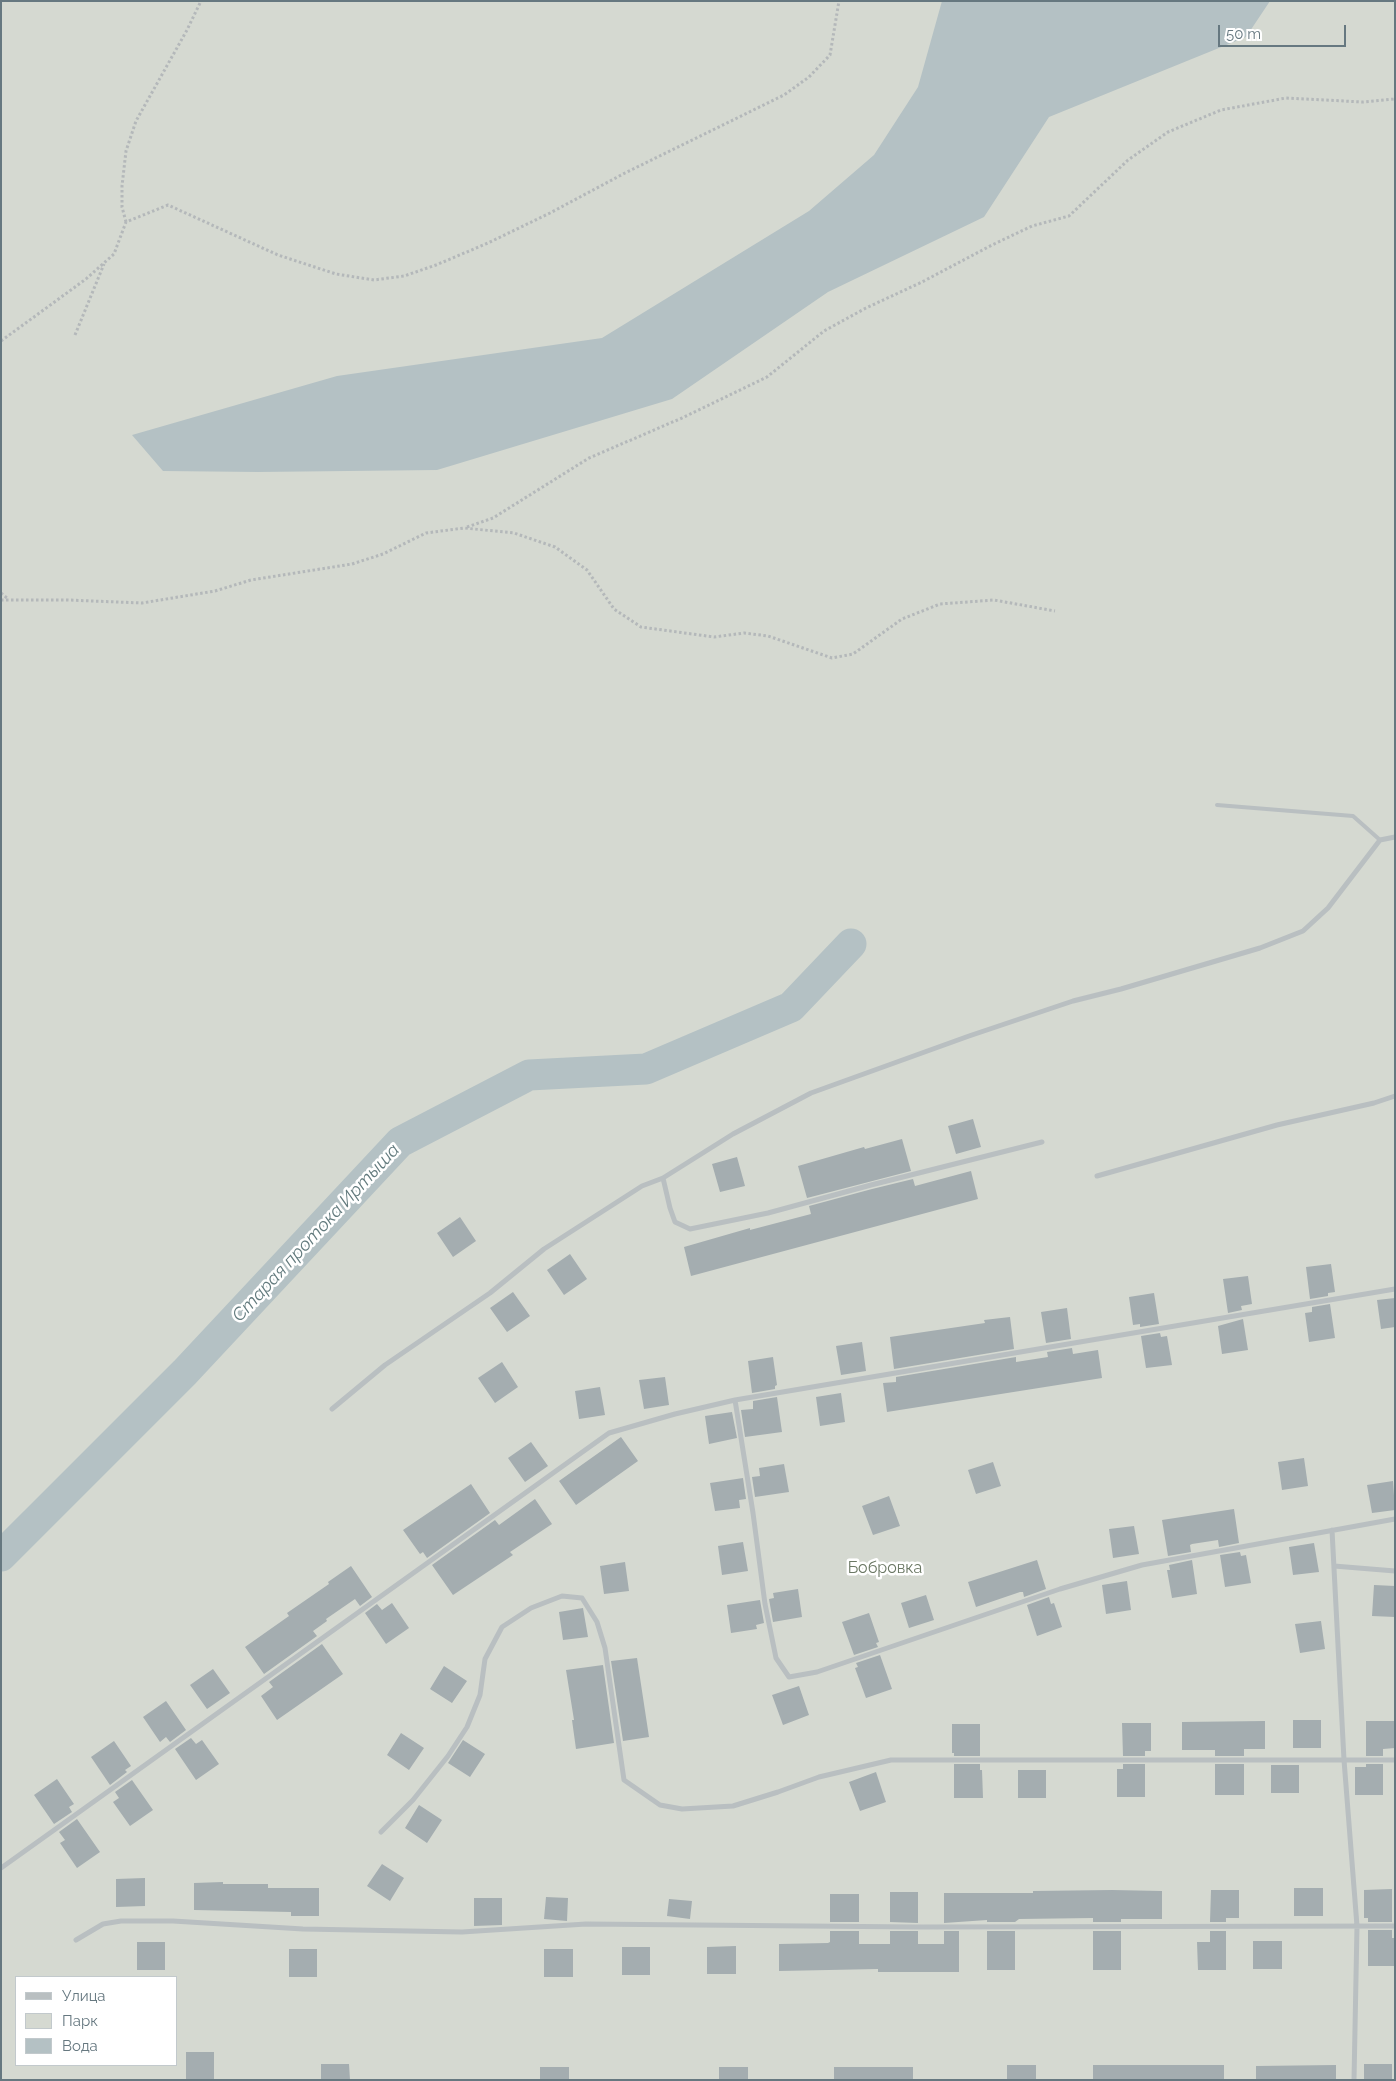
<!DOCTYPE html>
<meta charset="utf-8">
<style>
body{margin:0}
#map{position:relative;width:1396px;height:2081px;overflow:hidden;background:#f5f4f1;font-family:Raleway,sans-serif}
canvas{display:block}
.frame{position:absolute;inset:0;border:2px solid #667880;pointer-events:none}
.legend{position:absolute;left:15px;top:1976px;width:162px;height:90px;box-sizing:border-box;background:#fff;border:1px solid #c2c9cc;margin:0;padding:6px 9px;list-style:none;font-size:15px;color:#667880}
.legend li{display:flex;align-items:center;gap:10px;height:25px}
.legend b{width:25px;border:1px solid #c2c9cc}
.scale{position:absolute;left:1218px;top:25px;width:128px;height:22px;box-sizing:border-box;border:2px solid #667880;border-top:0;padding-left:6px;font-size:15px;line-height:18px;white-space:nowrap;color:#667880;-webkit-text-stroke:4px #fff;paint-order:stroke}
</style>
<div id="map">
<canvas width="1396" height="2081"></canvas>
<div class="frame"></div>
<ul class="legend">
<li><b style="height:6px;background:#b9bfc1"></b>Улица</li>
<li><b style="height:14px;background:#d5d9d1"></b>Парк</li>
<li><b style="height:14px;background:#b4c1c4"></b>Вода</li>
</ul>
<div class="scale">50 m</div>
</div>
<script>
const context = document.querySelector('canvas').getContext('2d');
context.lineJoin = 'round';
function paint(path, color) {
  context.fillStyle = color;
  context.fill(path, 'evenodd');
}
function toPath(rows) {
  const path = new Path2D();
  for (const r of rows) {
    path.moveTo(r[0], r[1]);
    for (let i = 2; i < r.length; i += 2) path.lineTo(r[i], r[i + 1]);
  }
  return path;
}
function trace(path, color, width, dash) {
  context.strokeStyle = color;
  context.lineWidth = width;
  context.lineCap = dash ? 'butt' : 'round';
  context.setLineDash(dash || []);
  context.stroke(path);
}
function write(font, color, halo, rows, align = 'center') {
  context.font = font + ' Raleway,sans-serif';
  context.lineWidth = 5;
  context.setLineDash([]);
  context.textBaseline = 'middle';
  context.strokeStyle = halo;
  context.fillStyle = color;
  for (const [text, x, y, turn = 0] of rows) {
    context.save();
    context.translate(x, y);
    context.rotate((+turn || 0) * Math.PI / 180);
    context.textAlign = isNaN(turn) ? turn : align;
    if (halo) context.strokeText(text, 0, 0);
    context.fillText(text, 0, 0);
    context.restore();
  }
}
paint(toPath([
 [1,1,1395,1,1395,2080,1,2080],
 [16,1977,176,1977,176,2065,16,2065]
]), '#d5d9d1');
paint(toPath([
 [942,1,1270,1,1246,37,1049,117,984,217,828,292,672,399,437,470,258,472,163,471,132,435,337,376,602,338,809,211,874,155,918,87]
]), '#b4c1c4');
trace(toPath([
 [1,1556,185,1372,400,1142,529,1075,646,1069,791,1007,851,944]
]), '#b4c1c4', 31);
paint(toPath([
 [973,1119,981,1147,956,1154,948,1126],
 [902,1139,911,1171,807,1198,798,1166,864,1147,865,1149],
 [737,1157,745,1186,720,1192,712,1164],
 [971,1171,978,1199,691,1276,684,1247,750,1228,750,1230,811,1214,809,1206,872,1189,913,1179,915,1186],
 [460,1217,476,1241,453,1257,437,1233],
 [570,1254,587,1279,564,1295,547,1270],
 [1331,1264,1335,1292,1328,1293,1328,1296,1310,1299,1306,1267],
 [1248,1276,1252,1304,1241,1306,1242,1310,1228,1313,1223,1279],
 [513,1292,530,1316,507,1332,490,1308],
 [1154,1293,1159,1324,1140,1327,1140,1324,1133,1325,1129,1297],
 [1395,1298,1395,1327,1381,1329,1377,1300],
 [1330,1304,1335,1338,1309,1342,1305,1313,1312,1312,1312,1307],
 [1067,1308,1071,1339,1046,1343,1041,1312],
 [1010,1317,1014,1349,894,1369,890,1337,985,1323,984,1320],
 [1243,1319,1248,1350,1222,1354,1218,1326],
 [1160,1333,1161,1337,1167,1336,1172,1365,1146,1368,1141,1336],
 [862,1342,866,1371,841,1375,836,1346],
 [1072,1348,1073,1354,1098,1350,1102,1378,887,1412,883,1383,896,1382,896,1377,1016,1357,1016,1362,1048,1357,1047,1352],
 [773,1357,777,1385,775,1386,775,1389,752,1393,748,1361],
 [502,1362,518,1387,495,1403,478,1378],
 [665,1377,669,1405,644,1409,639,1380],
 [600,1387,605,1415,579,1419,575,1391],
 [841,1393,845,1422,820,1426,816,1397],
 [777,1397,782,1432,745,1437,741,1410,753,1409,753,1401],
 [732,1412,737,1438,709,1444,705,1416],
 [621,1437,638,1461,576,1505,559,1481],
 [531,1442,548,1466,525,1482,508,1458],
 [1304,1458,1308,1486,1282,1490,1278,1462],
 [993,1462,1001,1486,976,1494,968,1470],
 [784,1464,789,1492,755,1497,752,1477,760,1476,759,1468],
 [743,1478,746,1499,739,1500,740,1508,715,1511,710,1483],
 [1393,1481,1395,1510,1372,1513,1367,1485],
 [471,1484,490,1513,427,1558,423,1552,420,1554,403,1530],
 [889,1496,900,1526,873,1535,862,1506],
 [535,1499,552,1524,510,1552,513,1555,453,1595,432,1565,495,1520,499,1525],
 [1234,1509,1239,1543,1219,1547,1218,1540,1192,1544,1190,1545,1191,1552,1168,1556,1162,1520],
 [1134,1526,1139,1554,1113,1558,1109,1529],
 [743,1542,748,1571,722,1575,718,1546],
 [1314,1543,1319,1572,1293,1575,1289,1547],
 [1240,1552,1241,1556,1246,1555,1251,1583,1225,1587,1220,1555],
 [1037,1560,1046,1589,1024,1597,1023,1592,1020,1592,976,1607,968,1582],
 [1192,1560,1197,1594,1172,1598,1167,1570,1170,1570,1169,1565],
 [625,1562,629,1591,604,1594,600,1566],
 [351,1566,372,1597,360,1606,355,1599,326,1619,327,1621,313,1631,317,1636,264,1674,245,1647,289,1616,287,1613,329,1584,328,1582],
 [1127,1581,1131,1610,1106,1614,1102,1585],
 [1374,1585,1395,1586,1395,1617,1372,1616],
 [798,1589,802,1617,773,1622,769,1599,774,1598,773,1593],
 [926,1595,934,1620,909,1628,901,1603],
 [1049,1597,1051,1604,1054,1603,1062,1627,1037,1636,1027,1605],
 [760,1600,764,1623,756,1625,757,1629,731,1633,727,1605],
 [392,1603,409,1628,386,1644,365,1613,377,1604,382,1610],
 [583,1608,588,1637,563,1640,559,1612],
 [869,1613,879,1642,876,1643,878,1647,854,1655,842,1622],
 [1321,1621,1325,1649,1300,1653,1295,1624],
 [322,1644,343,1674,277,1720,261,1696,273,1687,269,1682],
 [880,1655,892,1689,866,1698,855,1668,858,1667,856,1663],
 [637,1658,649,1737,623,1741,611,1661],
 [603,1665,614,1743,576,1749,572,1720,574,1720,566,1670],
 [444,1666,467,1681,452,1703,430,1689],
 [213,1669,230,1693,207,1709,190,1685],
 [799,1686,809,1715,783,1725,772,1695],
 [166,1701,186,1730,170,1742,166,1737,160,1742,143,1717],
 [1293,1720,1321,1720,1321,1748,1293,1748],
 [1265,1721,1265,1749,1244,1749,1244,1756,1215,1756,1215,1750,1182,1750,1182,1722],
 [1366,1721,1395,1721,1395,1748,1383,1749,1383,1756,1366,1756],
 [1122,1723,1151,1723,1151,1751,1145,1751,1145,1756,1123,1756],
 [952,1724,980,1724,980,1756,954,1756,954,1753,952,1753],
 [401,1733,424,1748,409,1770,387,1755],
 [191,1738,196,1744,202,1740,219,1764,196,1780,175,1749],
 [463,1740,485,1754,470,1777,448,1763],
 [114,1741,131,1766,125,1770,127,1772,110,1785,91,1757],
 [954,1764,980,1764,980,1770,982,1770,983,1798,954,1798],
 [1123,1764,1145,1764,1145,1797,1117,1797,1117,1769,1123,1769],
 [1215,1764,1244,1764,1244,1795,1215,1795],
 [1366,1764,1383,1764,1383,1795,1355,1795,1355,1767,1366,1767],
 [1271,1765,1299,1765,1299,1793,1271,1793],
 [1018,1770,1046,1770,1046,1798,1018,1798],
 [876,1772,886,1802,860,1811,849,1782],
 [57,1779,74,1804,69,1807,72,1812,54,1824,34,1795],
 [132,1780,153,1810,130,1826,113,1802,119,1798,115,1792],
 [419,1805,442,1820,427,1843,405,1828],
 [77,1819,100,1852,77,1868,60,1843,65,1840,59,1832],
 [382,1864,404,1878,390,1901,367,1886],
 [145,1878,145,1906,116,1907,116,1879],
 [223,1882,223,1884,268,1884,268,1888,319,1888,319,1916,291,1916,291,1912,194,1910,194,1883],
 [1294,1888,1323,1888,1323,1916,1294,1916],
 [1392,1889,1392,1922,1368,1922,1368,1918,1364,1918,1364,1890],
 [1112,1890,1162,1891,1162,1919,1121,1919,1121,1922,1093,1922,1093,1918,1019,1919,1015,1922,987,1922,987,1920,944,1923,944,1893,1033,1893,1033,1891],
 [1211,1890,1239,1890,1239,1918,1226,1918,1226,1922,1210,1922],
 [890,1892,918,1892,918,1923,890,1922],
 [830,1894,859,1894,859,1922,830,1922],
 [546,1897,568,1898,567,1921,544,1919],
 [474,1898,502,1898,502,1925,474,1926],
 [669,1899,692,1901,690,1919,667,1916],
 [1368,1930,1392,1930,1392,1938,1395,1938,1395,1966,1368,1966],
 [830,1931,859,1931,859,1944,890,1944,890,1931,918,1931,918,1944,944,1944,944,1931,959,1931,959,1972,878,1972,878,1969,779,1971,779,1944,828,1943,830,1942],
 [987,1931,1015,1931,1015,1970,987,1970],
 [1093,1931,1121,1931,1121,1970,1093,1970],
 [1210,1931,1226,1931,1226,1970,1198,1970,1197,1942,1210,1942],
 [1253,1941,1282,1941,1282,1969,1253,1969],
 [137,1942,165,1942,165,1970,137,1970],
 [736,1946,736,1974,707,1974,707,1947],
 [622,1947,650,1947,650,1975,622,1975],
 [289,1949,317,1949,317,1977,289,1977],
 [544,1949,573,1949,573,1977,544,1977],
 [186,2052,214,2052,214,2080,186,2080],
 [321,2064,349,2064,350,2080,321,2080],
 [1364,2064,1392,2064,1392,2080,1364,2080],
 [1007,2065,1036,2065,1036,2080,1007,2080],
 [1093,2065,1224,2065,1224,2080,1093,2080],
 [1336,2065,1336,2080,1256,2080,1256,2066],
 [540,2067,569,2067,569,2080,540,2080],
 [719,2067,748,2067,748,2080,719,2080],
 [834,2067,913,2067,913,2080,834,2080]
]), '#a4adb0');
trace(toPath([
 [126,222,122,207,122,186,126,151,136,121,187,30,201,1],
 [75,335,104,264],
 [1,341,86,279,114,254,126,222,168,205,278,255,336,274,374,280,404,276,436,265,488,243,550,213,625,173,784,95,809,77,830,55,839,1],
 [467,527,493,518,589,458,682,418,767,377,824,331,866,308,922,282,992,245,1032,226,1069,216,1128,160,1168,132,1221,110,1286,98,1363,102,1395,99],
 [1,593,7,598],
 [1,600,68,600,142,603,215,591,251,580,352,564,383,554,426,533,464,528,514,533,555,547,587,570,614,609,641,627,714,637,744,633,768,636,832,658,853,654,902,619,940,604,994,600,1055,611]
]), '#b4b8ba', 3, [2.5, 2.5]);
trace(toPath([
 [1217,805,1353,816,1380,840]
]), '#b9bfc1', 4);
trace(toPath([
 [1097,1176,1277,1125,1374,1103,1395,1096],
 [663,1178,670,1208,675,1222,690,1229,768,1213,871,1185,1042,1142],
 [735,1400,753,1513,765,1604,776,1658,789,1677,817,1672,1060,1589,1142,1565,1395,1519],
 [332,1409,385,1365,490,1293,544,1249,642,1186,663,1178,733,1134,811,1093,969,1036,1073,1001,1121,989,1260,948,1303,931,1328,908,1380,840,1395,837],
 [1332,1530,1344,1760,1357,1926,1354,2080],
 [1334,1566,1395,1571],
 [381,1832,413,1800,448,1756,467,1727,480,1695,485,1659,502,1627,531,1608,562,1596,582,1598,597,1622,605,1648,624,1780,660,1805,682,1809,733,1806,778,1792,819,1777,891,1760,1395,1760],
 [1,1868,609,1433,675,1414,735,1400,1395,1289],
 [76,1940,103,1924,121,1921,173,1921,303,1929,462,1932,586,1924,917,1927,1395,1926]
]), '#b9bfc1', 5);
write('16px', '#6b7864', '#fff', [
 ["Бобровка",885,1568]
]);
write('italic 18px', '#627a7d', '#fff', [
 ["Старая протока Иртыша",316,1233,-47]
]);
</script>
